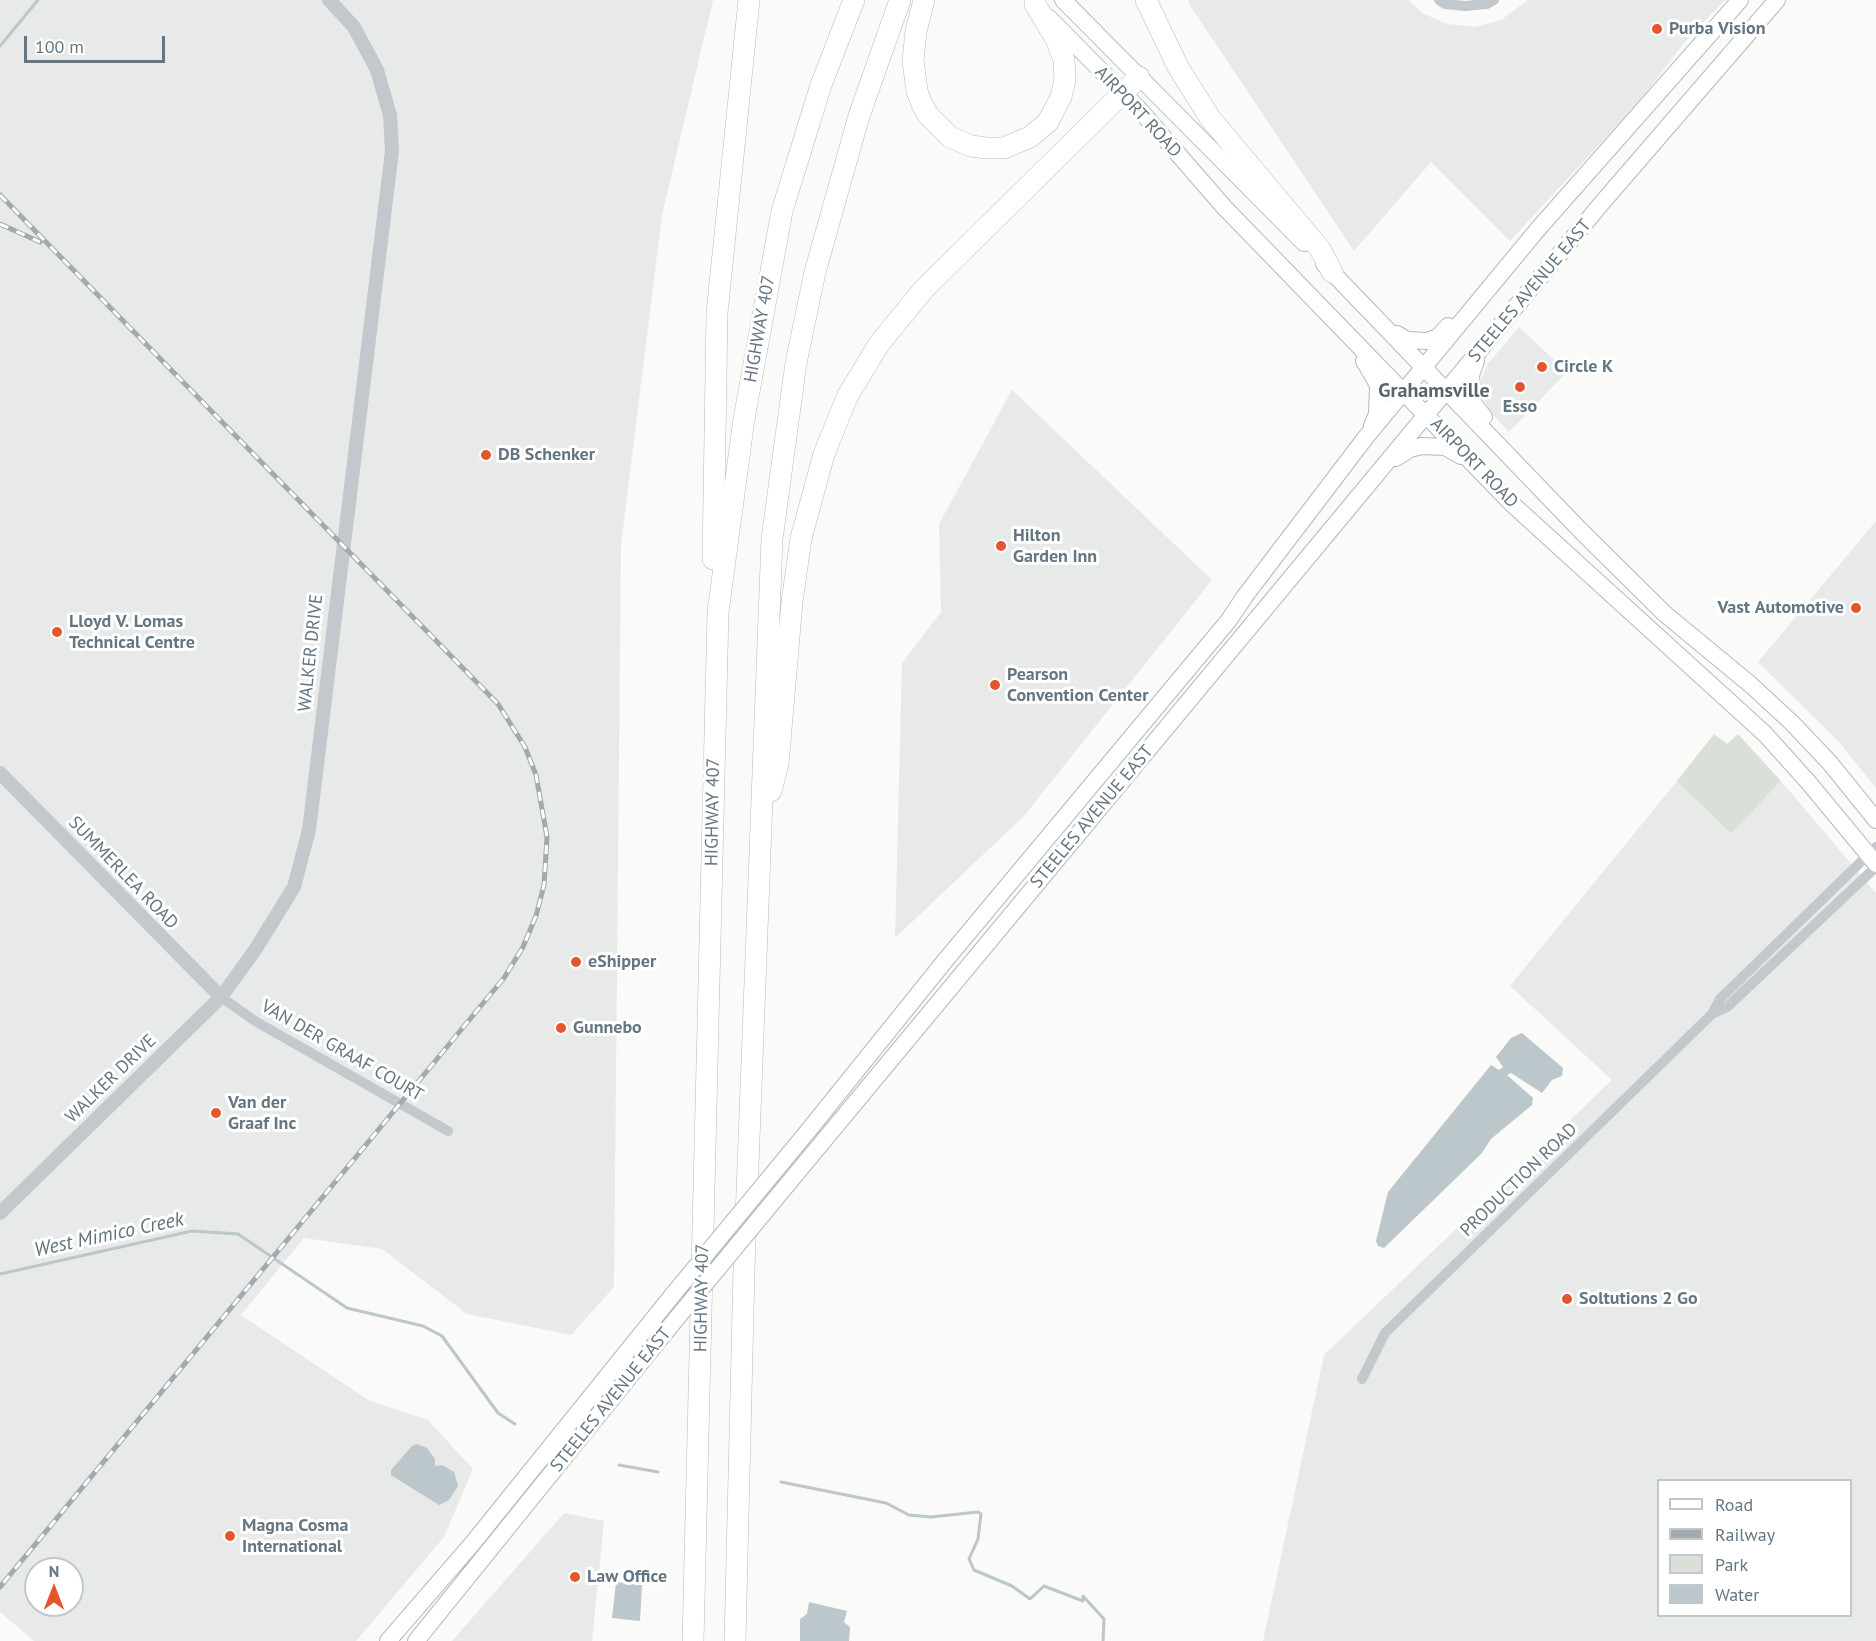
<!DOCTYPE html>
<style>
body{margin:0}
#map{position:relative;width:1876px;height:1641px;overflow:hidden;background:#fafaf8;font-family:"PT Sans",sans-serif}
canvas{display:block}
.legend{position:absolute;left:1657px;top:1479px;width:195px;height:138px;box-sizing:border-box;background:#fff;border:2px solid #c1c8cd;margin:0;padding:8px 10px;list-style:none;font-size:18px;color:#657683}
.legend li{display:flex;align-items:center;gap:12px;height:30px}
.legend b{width:30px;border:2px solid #c1c8cd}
.north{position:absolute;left:24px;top:1557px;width:60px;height:60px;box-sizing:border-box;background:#fff;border:2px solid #c1c8cd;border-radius:50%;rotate:0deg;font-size:16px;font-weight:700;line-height:24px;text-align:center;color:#657683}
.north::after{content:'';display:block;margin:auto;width:21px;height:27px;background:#e4572e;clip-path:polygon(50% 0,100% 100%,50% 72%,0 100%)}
.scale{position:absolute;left:24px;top:36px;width:141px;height:27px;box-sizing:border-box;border:3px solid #657683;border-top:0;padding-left:8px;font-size:18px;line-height:21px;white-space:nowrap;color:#657683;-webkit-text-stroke:4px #fff;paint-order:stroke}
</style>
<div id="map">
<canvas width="1876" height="1641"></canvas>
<ul class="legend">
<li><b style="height:8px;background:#fff"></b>Road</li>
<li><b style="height:8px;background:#a2aab0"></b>Railway</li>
<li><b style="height:16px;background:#dadfd7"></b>Park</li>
<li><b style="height:16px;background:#bbc7cb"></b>Water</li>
</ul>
<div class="north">N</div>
<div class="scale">100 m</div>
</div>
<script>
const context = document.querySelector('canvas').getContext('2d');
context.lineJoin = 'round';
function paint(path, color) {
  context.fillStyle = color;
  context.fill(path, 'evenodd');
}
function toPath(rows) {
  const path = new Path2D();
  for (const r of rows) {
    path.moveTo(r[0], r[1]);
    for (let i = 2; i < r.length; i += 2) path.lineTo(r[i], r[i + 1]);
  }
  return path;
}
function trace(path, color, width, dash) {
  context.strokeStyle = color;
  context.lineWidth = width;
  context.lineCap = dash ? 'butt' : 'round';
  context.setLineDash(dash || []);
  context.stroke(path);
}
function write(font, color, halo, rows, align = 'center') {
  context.font = font + ' "PT Sans",sans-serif';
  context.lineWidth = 6;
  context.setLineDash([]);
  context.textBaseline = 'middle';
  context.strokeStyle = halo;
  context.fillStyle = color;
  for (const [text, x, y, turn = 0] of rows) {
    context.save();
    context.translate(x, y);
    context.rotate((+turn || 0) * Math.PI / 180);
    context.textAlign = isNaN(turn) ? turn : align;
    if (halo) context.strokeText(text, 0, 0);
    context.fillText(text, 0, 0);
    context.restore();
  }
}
paint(toPath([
 [0,0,713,0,662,215,621,545,614,1287,571,1335,467,1314,382,1249,304,1238,241,1315,370,1401,428,1420,473,1469,444,1537,356,1641,34,1641,0,1612],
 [36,1569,72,1569,72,1605,36,1605],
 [1189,0,1408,0,1424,14,1448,24,1475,27,1501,20,1528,0,1725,0,1685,42,1642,98,1510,241,1431,162,1354,251,1189,4],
 [1519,327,1567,372,1509,432,1489,410,1481,394,1480,383,1487,365],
 [1012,390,1212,580,1024,816,895,938,902,663,941,612,939,524],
 [1876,521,1876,788,1839,742,1758,662],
 [1677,781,1731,834,1781,781,1876,893,1876,1641,1263,1641,1324,1355,1612,1080,1510,986],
 [1658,1480,1850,1480,1850,1616,1658,1616],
 [564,1513,604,1521,592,1641,452,1641]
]), '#e8e9e9');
paint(toPath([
 [1714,734,1727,744,1738,734,1781,781,1731,834,1677,781]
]), '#dadfd7');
paint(toPath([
 [1522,1033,1563,1068,1562,1076,1552,1080,1542,1093,1511,1073,1507,1075,1533,1098,1532,1105,1491,1139,1482,1153,1384,1248,1378,1246,1376,1241,1388,1192,1491,1065,1499,1070,1503,1067,1496,1057,1511,1038],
 [417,1444,427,1448,435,1459,435,1466,442,1465,454,1472,458,1486,449,1500,439,1505,391,1475,391,1470,412,1446],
 [616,1582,642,1585,640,1621,612,1618],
 [809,1602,847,1611,844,1622,850,1627,849,1641,800,1641,800,1619,807,1614]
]), '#bbc7cb');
trace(toPath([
 [0,46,38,0],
 [0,1274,192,1231,238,1234,347,1308,423,1326,442,1336,498,1413,515,1424],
 [619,1465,658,1472],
 [781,1482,886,1503,909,1515,931,1517,978,1512,981,1514,978,1539,969,1559,974,1570,1012,1586,1030,1599,1044,1586,1083,1601,1083,1596,1104,1619,1103,1641]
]), '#bbc7cb', 3);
const secondary = toPath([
 [1063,0,1304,243],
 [1049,18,1138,108,1224,207,1511,503,1765,734,1809,783,1876,864],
 [1324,264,1582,532,1665,614,1751,685,1792,723,1830,763,1876,820],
 [1397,334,1407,340,1427,341,1438,337,1448,326],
 [1364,361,1378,385,1377,414,1372,426],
 [1476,361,1471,375,1472,393,1473,403,1484,417],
 [1396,458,1410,449,1422,446,1445,447,1461,456],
 [808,1131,944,962,1229,620,1245,596,1366,437,1538,229,1740,0],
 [806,1162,1601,204,1777,0],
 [388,1641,472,1544,675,1292],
 [416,1641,672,1324]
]);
const motorway = toPath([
 [924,0,916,31,913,61,917,91,921,102,928,115,950,137,971,146,986,148,1004,148,1030,137,1048,122,1061,97,1065,80,1064,60,1057,41,1035,4],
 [1146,0,1178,67,1210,118,1320,249,1332,272],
 [713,559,717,313,749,0],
 [771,791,778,764,792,602,801,538,824,454,847,397,879,344,924,289,1139,77],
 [693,1641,718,612,744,419,782,211,821,85,854,0],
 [735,1641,744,1270,772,539,796,363,815,272,859,116,900,0]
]);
trace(secondary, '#b3babf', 18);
trace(motorway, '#b4b9bd', 22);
trace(toPath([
 [1439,0,1445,4,1465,6,1487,4,1494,0],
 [221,997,255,1021,448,1131],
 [1712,1014,1727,1007,1876,867],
 [1362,1379,1385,1333,1712,1014,1720,999,1876,847]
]), '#c3c8cc', 10);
trace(toPath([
 [0,773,221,997],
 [0,1213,221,997,255,950,294,887,309,830,392,151,390,115,377,70,354,27,329,0]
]), '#c3c8cc', 14);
trace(secondary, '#fff', 16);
trace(motorway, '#fff', 21);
const rail = toPath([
 [0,195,498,704,525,747,536,775,547,837,544,885,536,916,523,947,504,978,0,1587],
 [0,224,40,242]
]);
trace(rail, '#a2aab0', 5);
trace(rail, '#fff', 3, [9]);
const secondaryBridge = toPath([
 [675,1292,808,1131],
 [672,1324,806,1162]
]);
trace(secondaryBridge, '#b3babf', 18, []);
trace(secondaryBridge, '#fff', 16);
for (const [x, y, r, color] of [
 [1657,29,6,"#e4572e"],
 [1542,367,6,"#e4572e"],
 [1520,387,6,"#e4572e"],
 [486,455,6,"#e4572e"],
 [1001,546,6,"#e4572e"],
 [1856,608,6,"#e4572e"],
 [57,632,6,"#e4572e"],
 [995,685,6,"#e4572e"],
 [576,962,6,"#e4572e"],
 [561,1028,6,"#e4572e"],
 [216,1113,6,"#e4572e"],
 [1567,1299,6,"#e4572e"],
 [230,1536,6,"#e4572e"],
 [575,1577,6,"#e4572e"]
]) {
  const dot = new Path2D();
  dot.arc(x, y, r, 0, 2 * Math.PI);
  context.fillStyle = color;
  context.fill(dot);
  trace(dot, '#fff', 2);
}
write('bold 18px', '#657683', '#fff', [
 ["Purba Vision",1669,29],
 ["Circle K",1554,367],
 ["Esso",1520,407,"center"],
 ["DB Schenker",498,455],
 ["Hilton",1013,536],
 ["Garden Inn",1013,557],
 ["Vast Automotive",1844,608,"right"],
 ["Lloyd V. Lomas",69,622],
 ["Technical Centre",69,643],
 ["Pearson",1007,675],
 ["Convention Center",1007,696],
 ["eShipper",588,962],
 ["Gunnebo",573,1028],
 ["Van der",228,1103],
 ["Graaf Inc",228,1124],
 ["Soltutions 2 Go",1579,1299],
 ["Magna Cosma",242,1526],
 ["International",242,1547],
 ["Law Office",587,1577]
], 'left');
write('18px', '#657683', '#fff', [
 ["AIRPORT ROAD",1138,112,47],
 ["STEELES AVENUE EAST",1530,291,-50],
 ["HIGHWAY 407",760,329,-80],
 ["AIRPORT ROAD",1474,463,46],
 ["WALKER DRIVE",311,653,-84],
 ["HIGHWAY 407",713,812,-89],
 ["STEELES AVENUE EAST",1092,817,-50],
 ["SUMMERLEA ROAD",123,873,46],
 ["VAN DER GRAAF COURT",342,1051,30],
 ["WALKER DRIVE",111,1079,-44],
 ["PRODUCTION ROAD",1519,1180,-44],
 ["HIGHWAY 407",702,1298,-89],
 ["STEELES AVENUE EAST",611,1400,-51]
]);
write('bold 20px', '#57646e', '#fff', [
 ["Grahamsville",1434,391]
]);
write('italic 20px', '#60757c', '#fff', [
 ["West Mimico Creek",109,1235,-12]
]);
</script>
